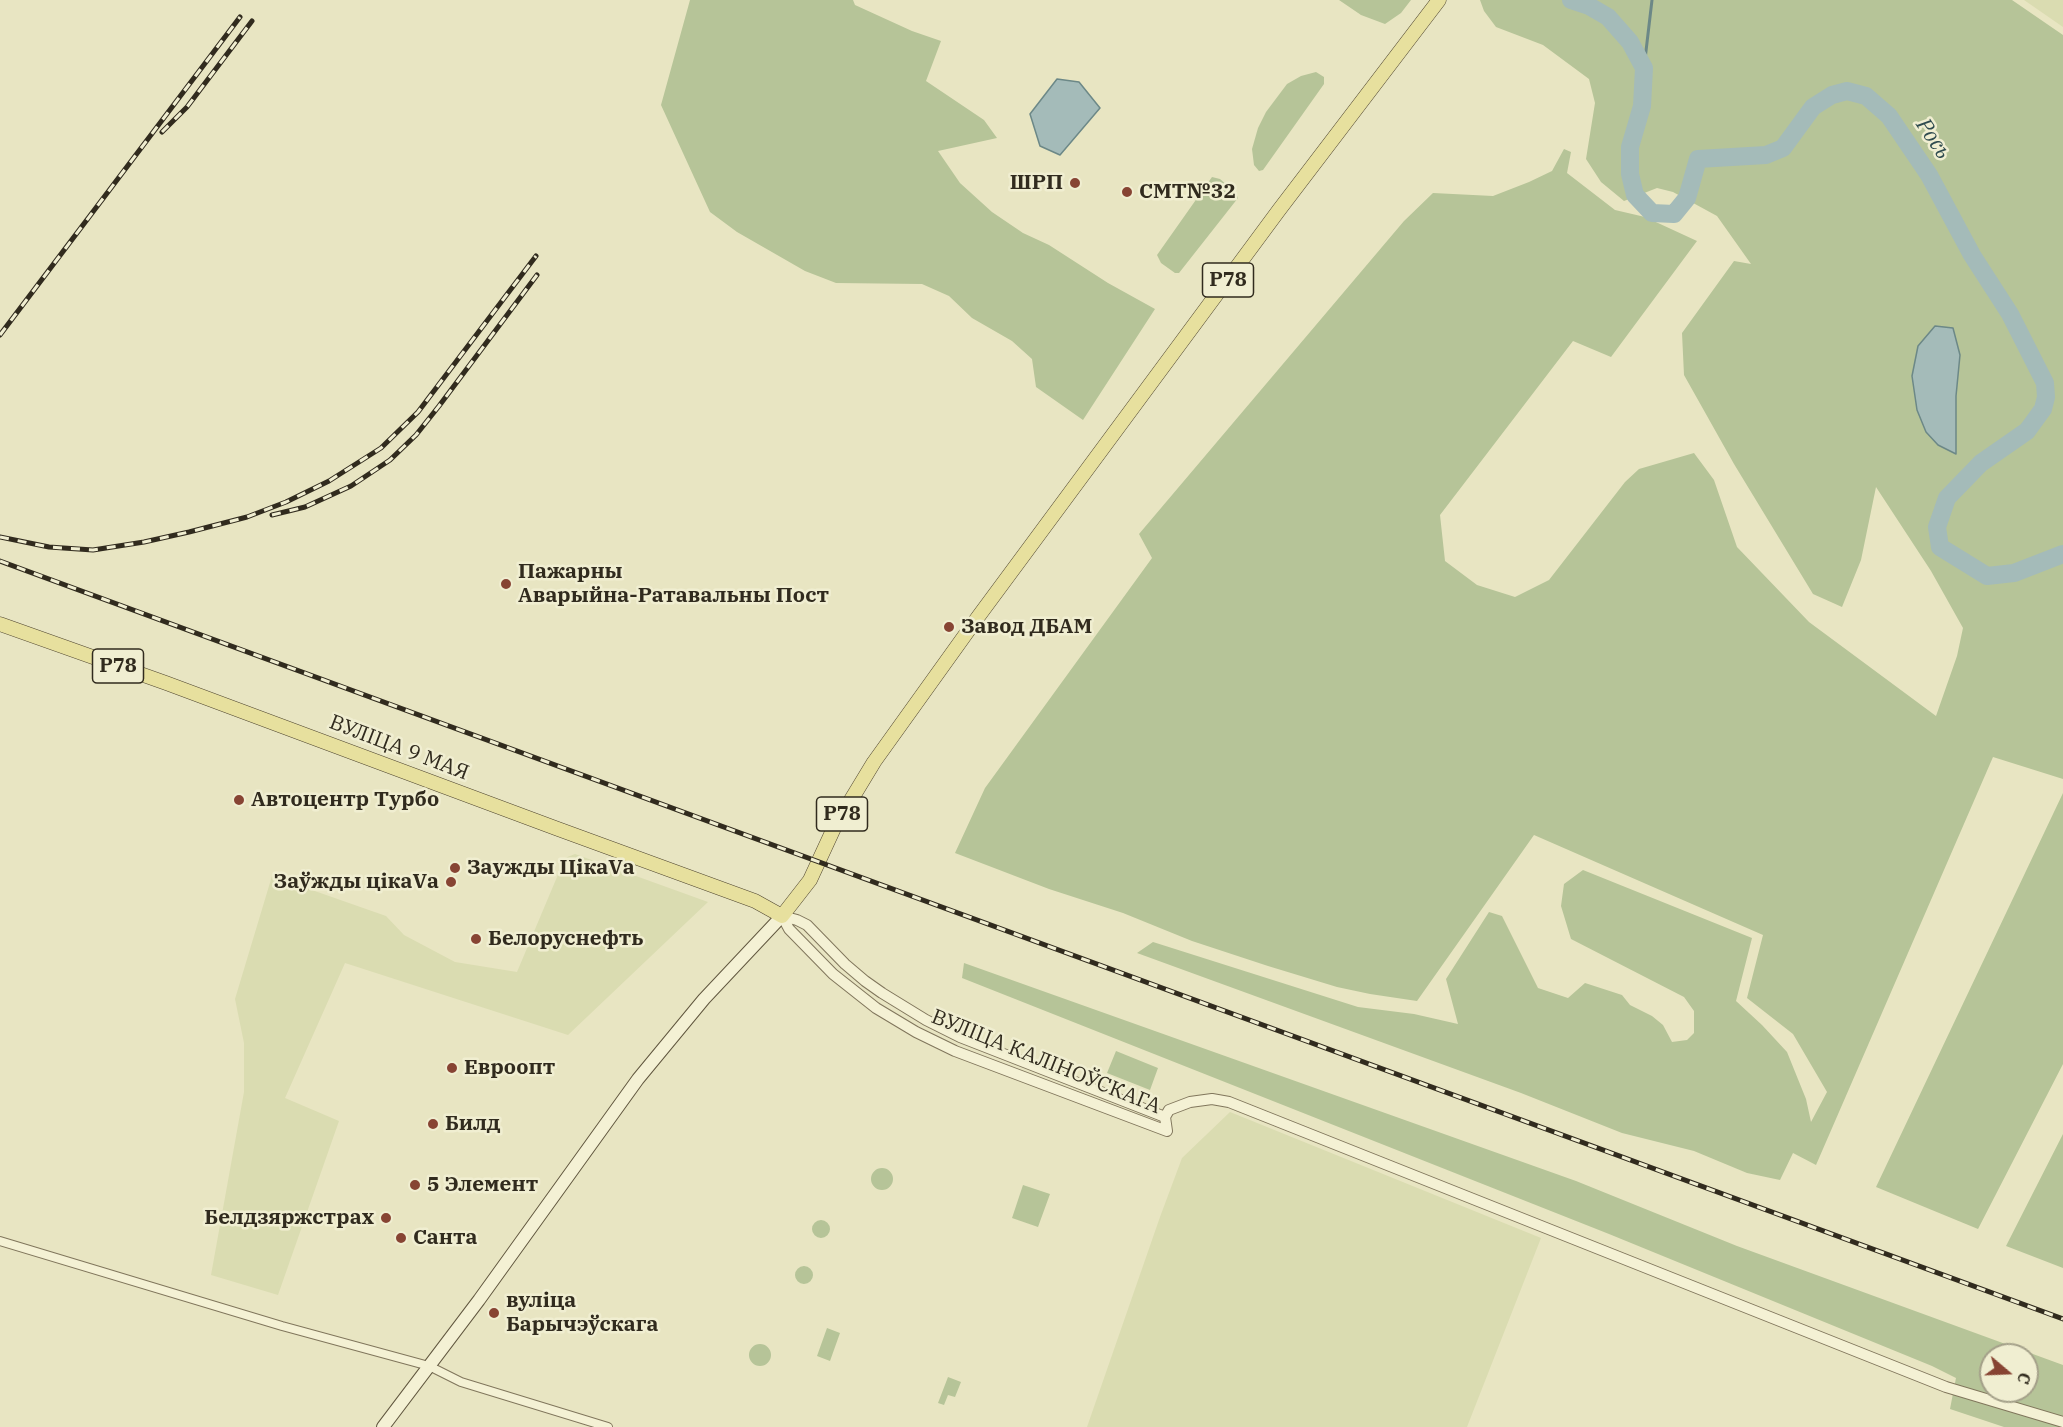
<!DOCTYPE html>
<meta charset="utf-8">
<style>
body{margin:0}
#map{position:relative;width:2063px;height:1427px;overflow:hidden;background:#e8e5c2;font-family:"IBM Plex Serif",serif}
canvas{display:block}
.north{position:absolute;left:1979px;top:1343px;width:60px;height:60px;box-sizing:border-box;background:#f0eed1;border:2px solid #a4a089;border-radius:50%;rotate:109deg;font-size:16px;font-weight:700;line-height:24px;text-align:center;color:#312b1e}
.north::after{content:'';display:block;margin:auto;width:21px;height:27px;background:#874433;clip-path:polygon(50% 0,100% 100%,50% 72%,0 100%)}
</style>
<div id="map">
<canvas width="2063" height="1427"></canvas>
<div class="north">С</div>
</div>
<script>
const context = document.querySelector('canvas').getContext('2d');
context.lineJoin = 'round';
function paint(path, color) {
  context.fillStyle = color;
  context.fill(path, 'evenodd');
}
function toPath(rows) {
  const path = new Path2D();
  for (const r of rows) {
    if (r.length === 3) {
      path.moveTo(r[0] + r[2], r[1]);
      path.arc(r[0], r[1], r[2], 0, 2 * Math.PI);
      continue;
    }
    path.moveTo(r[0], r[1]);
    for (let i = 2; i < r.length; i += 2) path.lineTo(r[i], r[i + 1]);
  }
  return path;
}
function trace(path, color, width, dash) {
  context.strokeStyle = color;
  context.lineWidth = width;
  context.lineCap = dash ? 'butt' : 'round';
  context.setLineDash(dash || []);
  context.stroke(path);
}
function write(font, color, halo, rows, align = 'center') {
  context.font = font + ' "IBM Plex Serif",serif';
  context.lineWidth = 5;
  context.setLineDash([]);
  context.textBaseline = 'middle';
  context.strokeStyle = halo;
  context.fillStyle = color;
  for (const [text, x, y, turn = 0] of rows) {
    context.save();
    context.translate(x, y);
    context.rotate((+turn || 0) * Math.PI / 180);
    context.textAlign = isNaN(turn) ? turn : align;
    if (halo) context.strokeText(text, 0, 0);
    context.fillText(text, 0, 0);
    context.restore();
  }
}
paint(toPath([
 [2024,0,2063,0,2063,27],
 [575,854,708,902,568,1035,345,963,285,1098,339,1121,278,1295,211,1275,244,1092,244,1043,235,999,272,876,386,916,404,935,455,962,517,972,565,858],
 [1230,1112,1541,1238,1467,1427,1087,1427,1160,1217,1182,1158]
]), '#dadcb1');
paint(toPath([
 [690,0,853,0,855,5,912,31,941,41,926,81,984,120,997,138,938,151,960,183,992,212,1023,233,1049,245,1108,283,1155,309,1083,420,1036,387,1032,359,1012,341,972,318,949,296,922,284,836,283,805,271,737,232,710,212,661,105],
 [1339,0,1411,0,1401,13,1385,24,1361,15],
 [1480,0,2012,0,2063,35,2063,779,1993,757,1816,1165,1793,1153,1780,1180,1747,1173,1694,1151,1622,1133,1521,1093,1137,953,1153,942,1358,1007,1414,1014,1458,1024,1446,979,1489,912,1502,916,1538,988,1568,998,1585,983,1622,995,1630,1005,1652,1016,1663,1025,1672,1042,1687,1040,1694,1033,1694,1011,1684,997,1571,939,1561,906,1564,884,1583,870,1752,938,1736,1001,1762,1025,1787,1052,1806,1099,1811,1122,1827,1092,1793,1034,1747,998,1763,935,1534,835,1417,1001,1370,994,1337,987,1268,966,1192,941,1123,913,1049,889,955,853,985,788,1152,558,1139,534,1404,221,1433,193,1493,196,1529,182,1552,171,1564,149,1571,152,1567,173,1615,210,1645,217,1697,241,1611,357,1573,341,1440,515,1445,561,1477,585,1515,597,1549,580,1625,482,1639,469,1694,453,1714,480,1737,547,1809,622,1936,716,1957,656,1963,628,1931,571,1876,487,1861,560,1842,607,1813,594,1734,464,1684,375,1682,333,1734,261,1751,264,1717,216,1673,192,1657,188,1624,201,1601,182,1586,159,1595,103,1589,79,1543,45,1496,27,1484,11],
 [1960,355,1956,396,1956,454,1917,410],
 [1316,72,1324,77,1324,84,1263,170,1259,171,1254,165,1252,149,1258,128,1266,112,1287,84,1301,76],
 [1212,177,1220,179,1236,193,1238,198,1179,273,1175,273,1161,263,1157,255],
 [2063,793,2063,1064,1978,1229,1876,1187],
 [964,963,1576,1181,1737,1246,2063,1365,2063,1427,2004,1427,1950,1409,1956,1378,1932,1366,1609,1234,962,978],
 [1991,1355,2027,1355,2027,1391,1991,1391],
 [1116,1051,1158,1068,1150,1090,1107,1073],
 [2063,1134,2063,1268,2006,1246],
 [882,1179,11],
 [1023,1185,1050,1194,1038,1227,1012,1218],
 [821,1229,9],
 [804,1275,9],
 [827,1328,840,1333,830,1361,817,1356],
 [760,1355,11],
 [948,1377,961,1382,955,1397,948,1395,944,1405,938,1403]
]), '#b6c498');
const water = toPath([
 [1057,79,1079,82,1100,108,1060,155,1040,146,1030,114,1057,79],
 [1935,326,1953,328,1960,355,1956,396,1956,454,1938,445,1926,432,1917,410,1912,376,1918,346,1935,326]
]);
paint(water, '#a4bbb9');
trace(water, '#6c8887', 1.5);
trace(toPath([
 [1644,68,1652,0]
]), '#6c8887', 3);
trace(toPath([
 [1571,0,1589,6,1608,17,1630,42,1644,68,1642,106,1630,147,1630,174,1635,195,1652,213,1674,214,1687,198,1698,159,1766,155,1783,148,1813,107,1832,95,1847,91,1866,96,1889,116,1929,175,1972,255,2010,314,2045,383,2046,397,2043,409,2027,431,1981,463,1947,498,1937,527,1940,547,1987,576,2014,573,2063,554]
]), '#a4bbb9', 18);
const minor = toPath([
 [0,1241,282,1326,429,1366,461,1382,608,1427]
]);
const tertiary = toPath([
 [782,916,789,929,833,974,876,1008,916,1032,955,1051,1167,1131,1165,1117,1169,1110,1190,1102,1212,1099,1229,1102,1946,1387,2063,1422],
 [782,916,797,920,807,925,845,964,865,981,882,993,926,1020,960,1037,1165,1117]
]);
const secondary = toPath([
 [383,1427,479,1300,638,1079,704,999,782,916]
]);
const primary = toPath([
 [0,624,166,683,558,829,755,901,782,916,810,880,834,828,874,762,978,617,1279,210,1439,0]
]);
trace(minor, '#80765c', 10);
trace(tertiary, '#80765c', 12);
trace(secondary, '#61573f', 14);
trace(primary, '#4e442f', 15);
trace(minor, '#f4f1d4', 8);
trace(tertiary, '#f4f1d4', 10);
trace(secondary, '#f4f1d4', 12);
trace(primary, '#e7e09e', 14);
const rail = toPath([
 [162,132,187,107,252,21],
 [0,335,240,17],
 [272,515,305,507,351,486,390,460,416,435,439,406,537,275],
 [0,537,49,547,93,550,144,542,189,532,247,517,286,502,329,481,381,448,418,412,536,256],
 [0,561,2063,1319]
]);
trace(rail, '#312b1e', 5);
trace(rail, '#f0eed1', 3, [9]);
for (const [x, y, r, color] of [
 [1075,183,6,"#874433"],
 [1127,192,6,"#874433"],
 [506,584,6,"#874433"],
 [949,627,6,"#874433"],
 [239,800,6,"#874433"],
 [455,868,6,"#874433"],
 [451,882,6,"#874433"],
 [476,939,6,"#874433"],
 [452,1068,6,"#874433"],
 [433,1124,6,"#874433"],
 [415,1185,6,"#874433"],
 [386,1218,6,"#874433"],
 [401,1238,6,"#874433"],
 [494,1313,6,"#874433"]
]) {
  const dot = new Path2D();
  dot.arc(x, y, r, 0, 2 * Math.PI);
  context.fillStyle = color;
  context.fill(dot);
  trace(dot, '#f0eed1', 2);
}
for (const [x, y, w] of [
 [1228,280,51],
 [118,666,51],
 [842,814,51]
]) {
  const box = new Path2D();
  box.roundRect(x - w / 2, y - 17, w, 34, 4.5);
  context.fillStyle = '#f0eed1';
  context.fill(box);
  trace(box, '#312b1e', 1.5);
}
write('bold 20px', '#312b1e', null, [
 ["Р78",1228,280],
 ["Р78",118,666],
 ["Р78",842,814]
]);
write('bold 21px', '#312b1e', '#f0eed1', [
 ["ШРП",1063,183,"right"],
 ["СМТ№32",1139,192],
 ["Пажарны",518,572],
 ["Аварыйна-Ратавальны Пост",518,596],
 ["Завод ДБАМ",961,627],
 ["Автоцентр Турбо",251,800],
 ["Заужды ЦікаVа",467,868],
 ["Заўжды цікаVа",439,882,"right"],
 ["Белоруснефть",488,939],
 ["Евроопт",464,1068],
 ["Билд",445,1124],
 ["5 Элемент",427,1185],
 ["Белдзяржстрах",374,1218,"right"],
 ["Санта",413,1238],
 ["вуліца",506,1301],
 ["Барычэўскага",506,1325]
], 'left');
write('21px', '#312b1e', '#f0eed1', [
 ["ВУЛІЦА 9 МАЯ",399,748,21],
 ["ВУЛІЦА КАЛІНОЎСКАГА",1046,1062,22]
]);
write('italic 22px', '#2f4b4f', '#f0eed1', [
 ["Рось",1933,139,56]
]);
</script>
